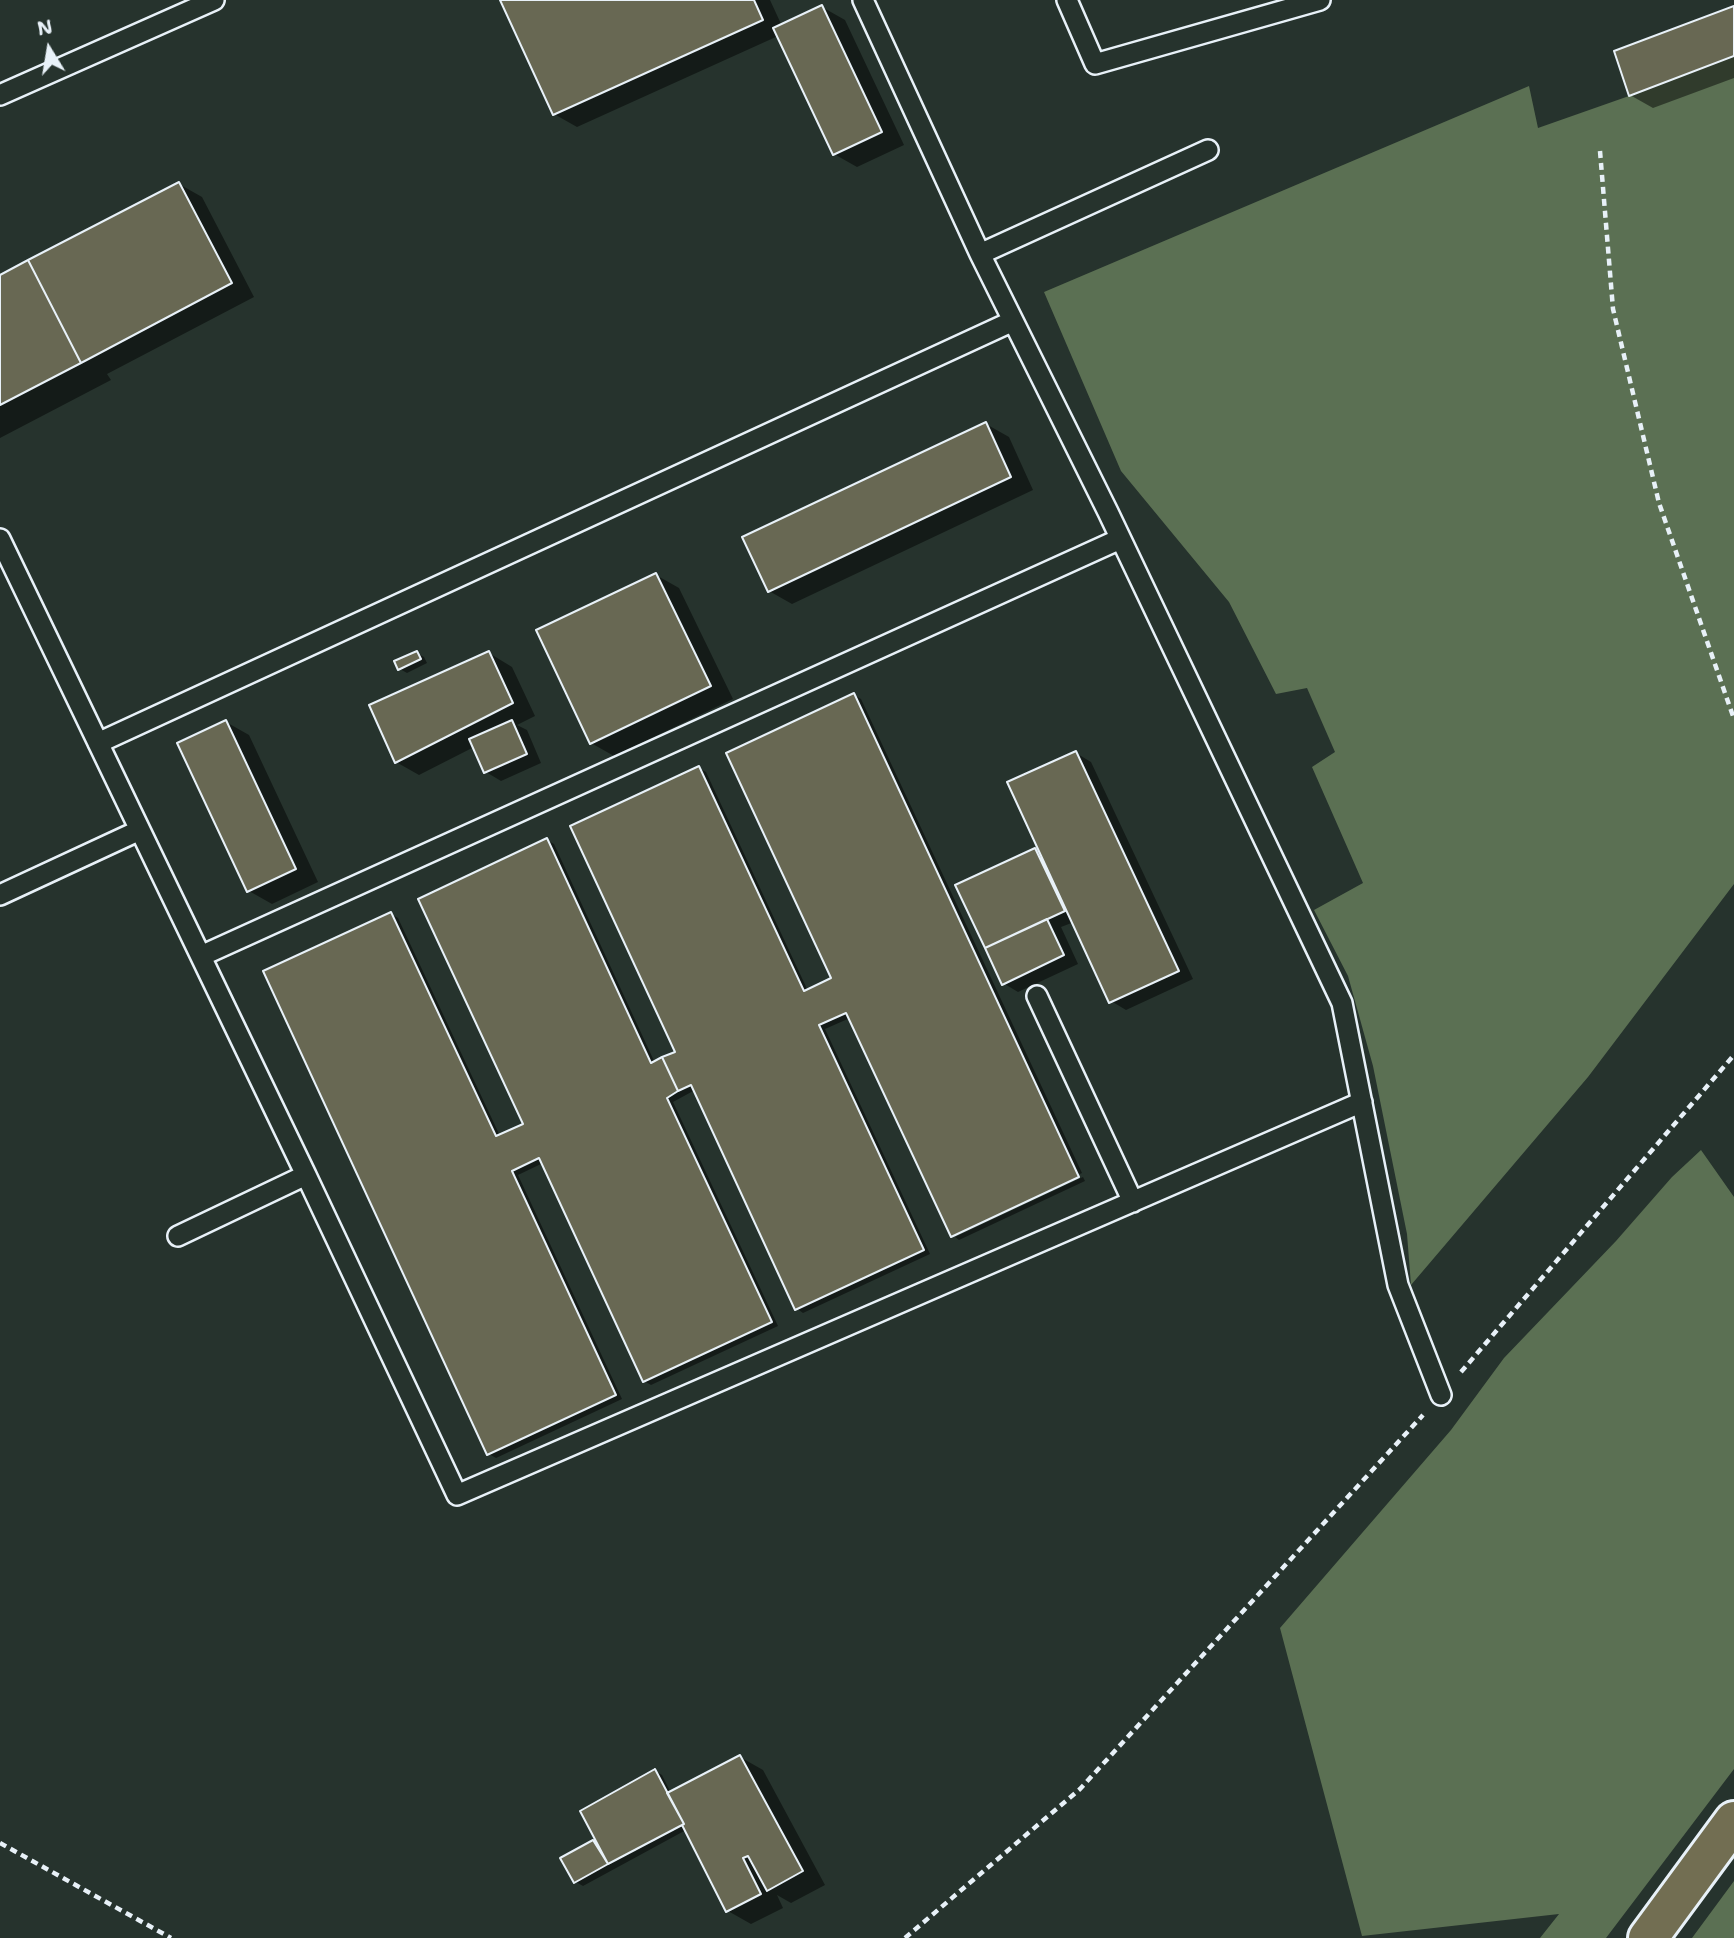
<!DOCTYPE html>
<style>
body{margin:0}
#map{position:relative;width:1734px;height:1938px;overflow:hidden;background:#26332d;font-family:"Shantell Sans",sans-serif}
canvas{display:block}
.north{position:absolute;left:14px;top:14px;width:70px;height:70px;-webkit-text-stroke:5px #26332d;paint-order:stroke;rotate:349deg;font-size:19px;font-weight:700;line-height:28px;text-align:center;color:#e8f1f8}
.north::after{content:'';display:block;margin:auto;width:24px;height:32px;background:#e8f1f8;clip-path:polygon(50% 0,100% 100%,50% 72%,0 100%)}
</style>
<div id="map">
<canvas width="1734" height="1938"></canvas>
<div class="north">N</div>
</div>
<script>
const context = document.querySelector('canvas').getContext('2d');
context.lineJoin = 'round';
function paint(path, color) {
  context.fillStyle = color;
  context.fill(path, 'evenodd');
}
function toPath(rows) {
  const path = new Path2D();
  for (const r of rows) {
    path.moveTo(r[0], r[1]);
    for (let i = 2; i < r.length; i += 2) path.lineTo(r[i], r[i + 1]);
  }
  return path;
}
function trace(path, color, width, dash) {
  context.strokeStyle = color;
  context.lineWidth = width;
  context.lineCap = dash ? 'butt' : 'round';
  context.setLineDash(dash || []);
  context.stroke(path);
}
paint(toPath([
 [1734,56,1734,884,1588,1077,1411,1285,1407,1234,1373,1066,1348,976,1314,910,1363,883,1312,767,1335,752,1307,688,1276,694,1229,602,1121,471,1044,292,1529,86,1538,128,1629,96],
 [1701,1150,1734,1197,1734,1769,1606,1938,1540,1938,1559,1914,1362,1936,1280,1628,1451,1430,1504,1358,1616,1241,1672,1177],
 [1734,1881,1734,1938,1692,1938]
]), '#5b7053');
paint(toPath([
 [502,0,770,0,782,26,822,7,845,20,904,145,857,167,834,154,778,36,577,127,554,114],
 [1734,8,1734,78,1653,108,1630,95],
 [179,184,202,197,254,297,107,374,111,380,0,438,0,277],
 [986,424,1009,437,1033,490,792,604,769,591],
 [656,575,679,588,733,699,614,756,591,743],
 [417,653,424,657,427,663,407,673,400,669],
 [489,653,512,667,535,716,517,725,527,730,541,763,501,781,486,772,474,747,419,775,396,762],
 [854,695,861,699,1082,1173,954,1234,954,1237,850,1018,825,1029,930,1254,803,1313,796,1308,695,1090,673,1102,778,1326,651,1385,644,1381,543,1163,518,1175,622,1399,496,1458,489,1454,391,914,398,918,500,1136,525,1125,547,840,554,844,655,1063,678,1053,699,768,706,772,808,991,833,979],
 [226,722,249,735,318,882,272,904,249,891],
 [1076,753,1091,762,1193,979,1126,1010,1111,1001,1074,922,1061,927,1078,964,1018,992,1003,983,1035,850,1042,854],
 [1083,1177,1085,1181,959,1240,955,1237],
 [740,1757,763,1770,825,1885,791,1903,777,1895,783,1908,751,1924,728,1911,686,1830,583,1886,576,1882,563,1859,593,1842,601,1846,655,1771,662,1775,671,1793]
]), '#0007');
const building = toPath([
 [500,0,754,0,763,20,553,115,500,0],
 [822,5,882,132,833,155,773,28,822,5],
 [1734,6,1734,56,1629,96,1614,51,1734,6],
 [179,182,232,283,81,363,28,260,179,182],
 [28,260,81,363,0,405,0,275,28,260],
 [986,422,1011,477,768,592,742,537,986,422],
 [656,573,711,686,590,744,536,630,656,573],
 [417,651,421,659,398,670,394,661,417,651],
 [489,651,513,703,395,763,369,705,489,651],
 [854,693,1079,1177,951,1237,846,1013,819,1025,924,1250,795,1310,691,1085,678,1091,662,1057,675,1052,570,826,699,766,804,991,831,978,726,753,854,693],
 [226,720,296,869,247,892,177,743,226,720],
 [512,720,527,754,484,773,469,739,512,720],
 [1076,751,1179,971,1109,1003,1007,782,1076,751],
 [547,838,651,1063,662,1057,678,1091,667,1098,772,1322,643,1382,539,1158,512,1171,616,1395,487,1455,263,971,391,912,496,1136,523,1124,418,899,547,838],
 [1035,848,1065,911,985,948,955,885,1035,848],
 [1047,919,1064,955,1002,985,985,948,1047,919],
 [740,1755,803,1871,767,1891,748,1856,743,1858,761,1894,726,1912,682,1825,684,1824,667,1793,740,1755],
 [655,1769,684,1824,608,1864,580,1811,655,1769],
 [593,1840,608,1864,574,1883,560,1858,593,1840]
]);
paint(building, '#686853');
trace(building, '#e8f1f8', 2);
const lane = toPath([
 [863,0,980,254,1108,512,1342,1003,1398,1285,1441,1395],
 [1067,0,1095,64,1320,0],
 [0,95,214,0],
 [980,254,1208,150],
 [0,539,306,1175,178,1236],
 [98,743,1013,321],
 [0,895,140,830],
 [201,956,1120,539],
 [1037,996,1133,1202],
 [306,1175,457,1495,1362,1102]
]);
const highway = toPath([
 [1648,1938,1734,1821]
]);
trace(lane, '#e8f1f8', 24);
trace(highway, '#e8f1f8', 44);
trace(toPath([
 [1600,151,1613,309,1659,503,1734,719],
 [1461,1372,1734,1055],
 [0,1843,171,1938],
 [905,1938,1080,1789,1423,1415]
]), '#e8f1f8', 4.5, [7, 5]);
trace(lane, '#26332d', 19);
trace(highway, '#726e52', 38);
</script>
